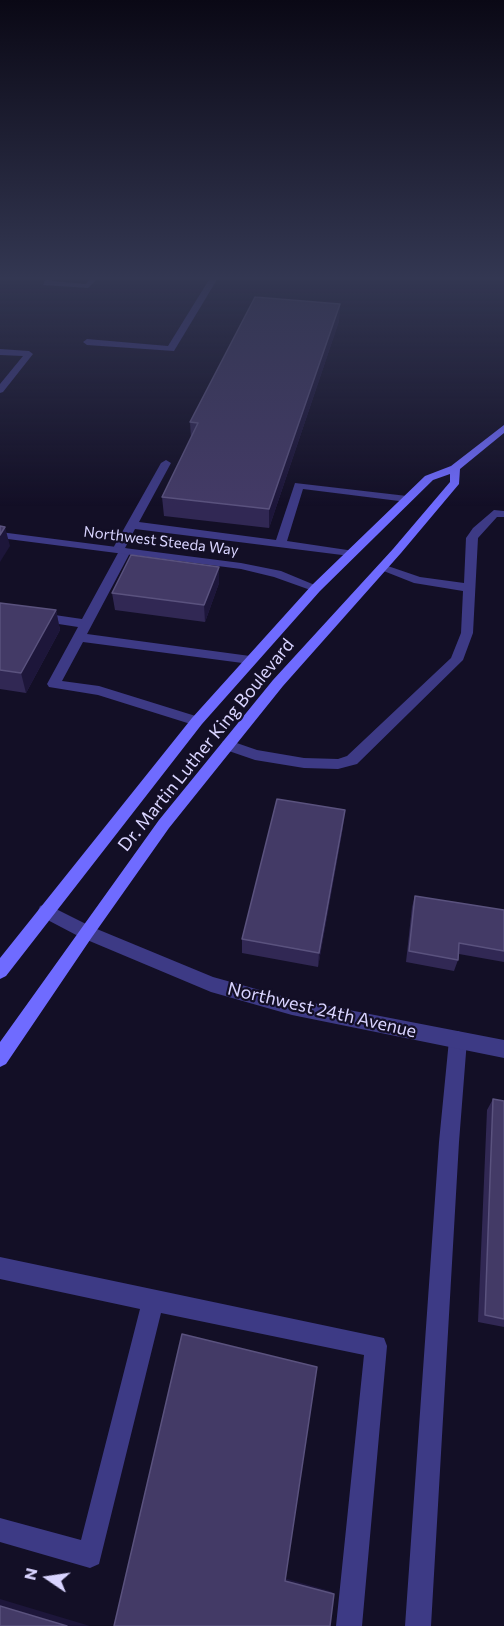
<!DOCTYPE html>
<style>
body{margin:0}
#map{position:relative;width:504px;height:1626px;overflow:hidden;background:#130f26;font-family:Commissioner,sans-serif}
canvas{display:block}
.north{position:absolute;left:18px;top:1548px;width:60px;height:60px;-webkit-text-stroke:4px #130f26;paint-order:stroke;rotate:283deg;font-size:16px;font-weight:700;line-height:24px;text-align:center;color:#d9d4ff}
.north::after{content:'';display:block;margin:auto;width:21px;height:27px;background:#d9d4ff;clip-path:polygon(50% 0,100% 100%,50% 72%,0 100%)}
</style>
<div id="map">
<canvas width="504" height="1626"></canvas>
<div class="north">N</div>
</div>
<script>
const context = document.querySelector('canvas').getContext('2d');
context.lineJoin = 'round';
function toPath(rows) {
  const path = new Path2D();
  for (const r of rows) {
    path.moveTo(r[0], r[1]);
    for (let i = 2; i < r.length; i += 2) path.lineTo(r[i], r[i + 1]);
  }
  return path;
}
function paint(path, color) {
  context.fillStyle = color;
  context.fill(path, 'evenodd');
}
function trace(path, color, width, dash) {
  context.strokeStyle = color;
  context.lineWidth = width;
  context.lineCap = dash ? 'butt' : 'round';
  context.setLineDash(dash || []);
  context.stroke(path);
}
function write(font, color, halo, rows, align = 'center') {
  context.font = font + ' Commissioner,sans-serif';
  context.lineWidth = 4.5;
  context.setLineDash([]);
  context.textBaseline = 'middle';
  context.strokeStyle = halo;
  context.fillStyle = color;
  for (const [text, x, y, turn = 0] of rows) {
    context.save();
    context.translate(x, y);
    context.rotate((+turn || 0) * Math.PI / 180);
    context.textAlign = isNaN(turn) ? turn : align;
    if (halo) context.strokeText(text, 0, 0);
    context.fillText(text, 0, 0);
    context.restore();
  }
}
paint(toPath([
 [46,278,54,278,52,281,86,284,90,278,98,278,88,288,43,285,46,278],
 [210,278,218,278,174,351,87,345,83,342,87,339,168,346,210,278],
 [0,349,29,351,33,354,3,392,0,393,0,384,23,356,0,355,0,349],
 [166,460,171,463,139,522,276,540,295,483,407,496,412,499,407,502,303,489,287,541,354,551,356,553,350,556,135,529,125,548,131,551,87,634,250,656,256,660,250,664,83,642,62,681,99,686,202,718,204,721,197,726,98,695,49,687,47,684,78,627,0,615,0,607,82,619,118,553,112,550,161,463,166,460],
 [494,510,504,511,504,517,497,517,478,538,473,633,463,660,357,764,338,769,304,768,255,760,223,749,221,745,223,741,228,740,257,750,304,758,338,759,347,756,451,658,461,633,463,591,414,583,376,568,382,564,420,577,464,583,466,538,473,528,494,510],
 [458,1031,464,1034,467,1040,459,1142,431,1626,405,1626,439,1142,449,1040,452,1034,458,1031],
 [0,1257,384,1338,387,1346,362,1626,336,1626,364,1355,161,1313,99,1564,90,1568,0,1542,0,1518,81,1540,140,1309,0,1279,0,1257]
]), '#3d3a85');
paint(toPath([
 [0,532,241,563,281,571,322,588,316,592,274,577,241,569,0,538,0,532],
 [46,904,92,927,213,977,292,999,504,1040,504,1058,292,1015,211,992,80,937,40,916,38,911,40,906,46,904]
]), '#3d3a85');
paint(toPath([
 [504,425,504,433,460,469,459,484,401,553,283,686,169,828,92,937,6,1064,0,1067,0,1042,159,820,273,680,393,549,450,482,450,474,433,480,320,591,202,724,6,976,0,979,0,958,192,718,312,585,425,476,451,466,504,425]
]), '#6f6bff');
paint(toPath([
 [340,304,339,321,269,528,164,516,162,497,191,438,190,422],
 [219,583,205,622,115,610,112,593],
 [0,603,56,610,60,630,26,693,0,689],
 [343,827,318,967,242,953,242,939],
 [415,896,504,910,504,962,459,954,458,960,454,971,406,962,412,907],
 [493,1099,504,1101,504,1327,478,1322,487,1110]
]), '#312854');
paint(toPath([
 [340,304,339,321,269,528,269,509],
 [5,527,10,546,0,562,0,535],
 [219,567,219,583,205,622,204,605],
 [56,610,60,630,26,693,21,673],
 [345,810,343,827,318,967,319,953],
 [284,1578,330,1591,334,1594,285,1581],
 [0,1599,90,1626,67,1626,0,1606]
]), '#1d163a');
const building = toPath([
 [255,297,340,304,269,509,162,497,198,423,190,422,255,297],
 [0,526,5,527,0,535,0,526],
 [131,555,219,567,204,605,112,593,131,555],
 [0,603,56,610,21,673,0,670,0,603],
 [277,799,345,810,319,953,242,939,277,799],
 [415,896,504,910,504,951,459,943,458,960,409,951,415,896],
 [493,1099,504,1101,504,1319,485,1315,493,1099],
 [182,1334,317,1367,285,1581,334,1594,330,1626,114,1626,182,1334],
 [0,1606,67,1626,0,1626,0,1606]
]);
paint(building, '#433a66');
trace(building, '#5a527e', 1.5);
const sky = context.createLinearGradient(0, 0, 0, 506);
sky.addColorStop(0, '#0a0815');
sky.addColorStop(0.55, '#333752');
sky.addColorStop(1, '#33375200');
context.fillStyle = sky;
context.fillRect(0, 0, 504, 506);
write('15px', '#d9d4ff', '#130f26', [
 ["Northwest Steeda Way",161,541,7]
]);
write('18px', '#d9d4ff', '#130f26', [
 ["Dr. Martin Luther King Boulevard",206,745,-51],
 ["Northwest 24th Avenue",322,1010,13]
]);
</script>
